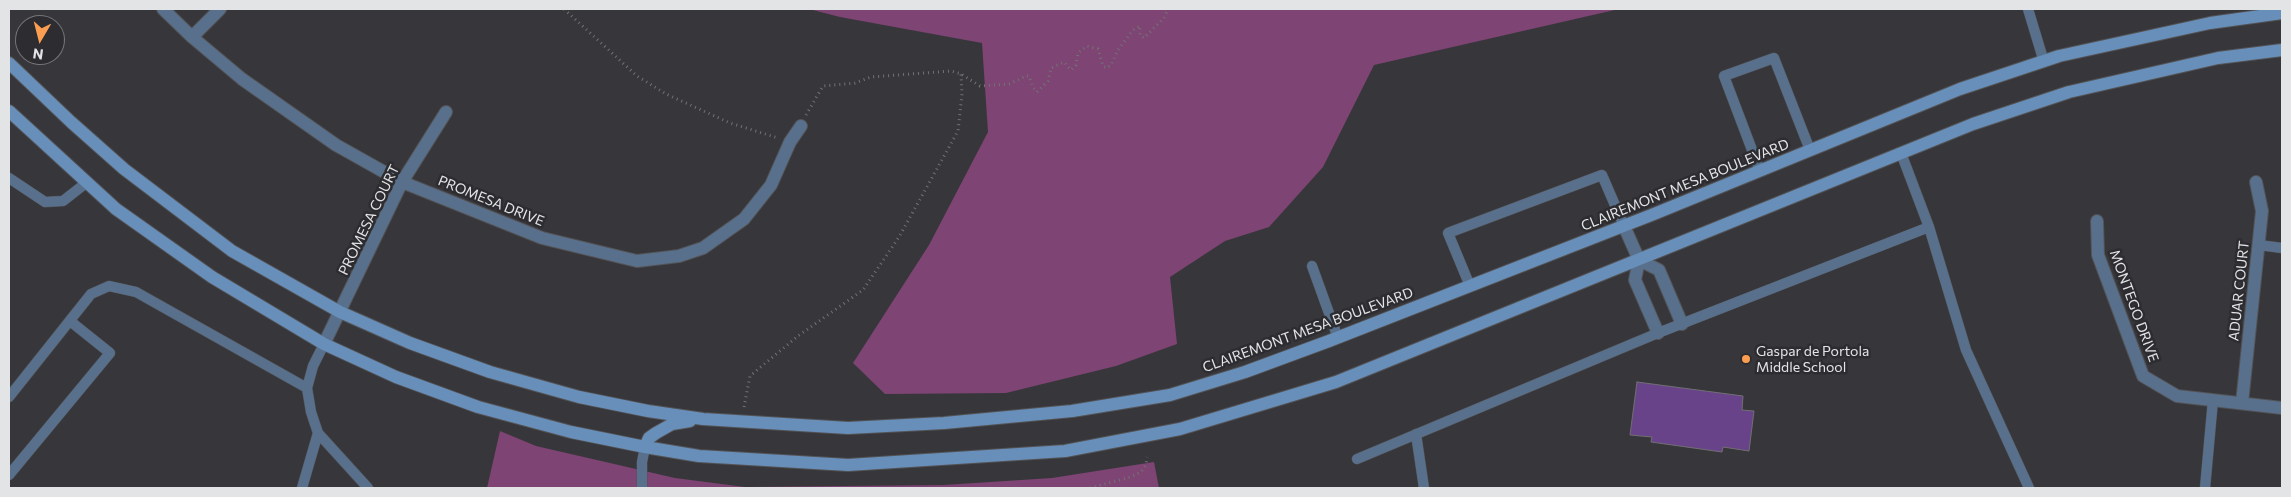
<!DOCTYPE html>
<style>
body{margin:0}
#map{position:relative;width:2291px;height:497px;overflow:hidden;background:#37373b;font-family:Commissioner,sans-serif}
canvas{display:block}
.frame{position:absolute;inset:0;border:10px solid #e3e4e6;pointer-events:none}
.north{position:absolute;left:15px;top:15px;width:50px;height:50px;box-sizing:border-box;background:#2d2d31;border:1px solid #767679;border-radius:50%;rotate:188deg;font-size:14px;font-weight:700;line-height:20px;text-align:center;color:#e3e4e6}
.north::after{content:'';display:block;margin:auto;width:18px;height:22px;background:#fb9e51;clip-path:polygon(50% 0,100% 100%,50% 72%,0 100%)}
</style>
<div id="map">
<canvas width="2291" height="497"></canvas>
<div class="frame"></div>
<div class="north">N</div>
</div>
<script>
const context = document.querySelector('canvas').getContext('2d');
context.lineJoin = 'round';
function paint(path, color) {
  context.fillStyle = color;
  context.fill(path, 'evenodd');
}
function toPath(rows) {
  const path = new Path2D();
  for (const r of rows) {
    path.moveTo(r[0], r[1]);
    for (let i = 2; i < r.length; i += 2) path.lineTo(r[i], r[i + 1]);
  }
  return path;
}
function trace(path, color, width, dash) {
  context.strokeStyle = color;
  context.lineWidth = width;
  context.lineCap = dash ? 'butt' : 'round';
  context.setLineDash(dash || []);
  context.stroke(path);
}
function write(font, color, halo, rows, align = 'center') {
  context.font = font + ' Commissioner,sans-serif';
  context.lineWidth = 5;
  context.setLineDash([]);
  context.textBaseline = 'middle';
  context.strokeStyle = halo;
  context.fillStyle = color;
  for (const [text, x, y, turn = 0] of rows) {
    context.save();
    context.translate(x, y);
    context.rotate((+turn || 0) * Math.PI / 180);
    context.textAlign = isNaN(turn) ? turn : align;
    if (halo) context.strokeText(text, 0, 0);
    context.fillText(text, 0, 0);
    context.restore();
  }
}
paint(toPath([
 [809,9,1619,9,1374,65,1323,167,1269,227,1225,241,1170,277,1177,344,1116,366,1006,393,885,394,853,363,929,245,988,132,982,43,840,17],
 [500,431,536,446,675,478,745,487,944,485,1052,478,1154,462,1159,488,487,488]
]), '#7e4473');
const building = toPath([
 [1637,382,1743,396,1742,410,1754,411,1749,451,1723,447,1722,452,1651,442,1652,437,1630,435,1637,382]
]);
paint(building, '#694389');
trace(building, '#716f73', 1);
const service = toPath([
 [2028,9,2044,62],
 [1760,171,1724,76,1774,58,1810,150],
 [9,178,45,202,63,201,86,183],
 [1929,227,1966,350,2029,488],
 [2259,245,2282,248],
 [1312,266,1338,338],
 [1470,286,1448,233,1602,175,1624,226],
 [324,344,313,366,307,388,311,412,318,433,368,488],
 [9,397,91,294,109,286,136,292,307,388],
 [1416,434,1424,488],
 [1357,459,1658,333,1929,227,1901,153],
 [9,475,110,353,70,321],
 [302,488,318,433],
 [642,488,642,462,645,447],
 [2205,488,2213,400]
]);
const minor = toPath([
 [163,9,192,37,242,79,336,145,402,182,542,238,637,261,679,256,703,248,744,219,771,185,790,142,801,126],
 [192,37,220,9],
 [2097,221,2098,255,2143,376,2177,396,2282,408],
 [1624,226,1639,260,1635,280,1658,333],
 [1639,260,1659,270,1682,324],
 [324,344,402,182,446,112],
 [2242,403,2262,211,2256,182]
]);
const secondary = toPath([
 [9,63,71,122,124,169,232,251,340,312,410,343,490,372,579,397,648,411,703,419,848,428,944,423,1072,411,1170,395,1245,372,1329,341,1654,214,1960,89,2059,56,2210,23,2282,13],
 [9,111,116,209,212,277,324,344,396,377,478,407,571,432,645,447,699,456,848,465,1065,451,1180,429,1336,382,1973,124,2069,92,2218,58,2282,50],
 [645,447,649,438,656,433,672,424,690,421]
]);
trace(service, '#535356', 11);
trace(minor, '#535356', 14);
trace(secondary, '#535356', 14);
trace(toPath([
 [564,9,637,76,666,94,730,123,778,138],
 [806,115,823,86,855,83,871,77,951,71,961,74,980,86,1009,84,1026,76,1029,76,1033,87,1037,92,1048,81,1051,68,1064,62,1071,70,1076,65,1078,53,1087,46,1098,49,1103,66,1107,68,1111,65,1118,50,1133,30,1140,26,1140,35,1144,38,1164,18,1168,9],
 [744,407,750,376,798,336,863,290,899,237,958,131,962,94,961,74],
 [1090,488,1131,477,1141,472,1146,465,1147,457]
]), '#727276', 3, [1, 4]);
trace(service, '#58708c', 10);
trace(minor, '#58708c', 12);
trace(secondary, '#688fba', 12);
for (const [x, y, r, color] of [
 [1746,359,5,"#fb9e51"]
]) {
  const dot = new Path2D();
  dot.arc(x, y, r, 0, 2 * Math.PI);
  context.fillStyle = color;
  context.fill(dot);
  trace(dot, '#2d2d31', 2);
}
write('14px', '#e3e4e6', '#2d2d31', [
 ["CLAIREMONT MESA BOULEVARD",1685,185,-22],
 ["PROMESA DRIVE",491,201,22],
 ["PROMESA COURT",369,220,-64],
 ["ADUAR COURT",2239,291,-84],
 ["MONTEGO DRIVE",2134,306,70],
 ["CLAIREMONT MESA BOULEVARD",1308,330,-20]
]);
write('14px', '#e3e4e6', '#2d2d31', [
 ["Gaspar de Portola",1756,351],
 ["Middle School",1756,367]
], 'left');
</script>
